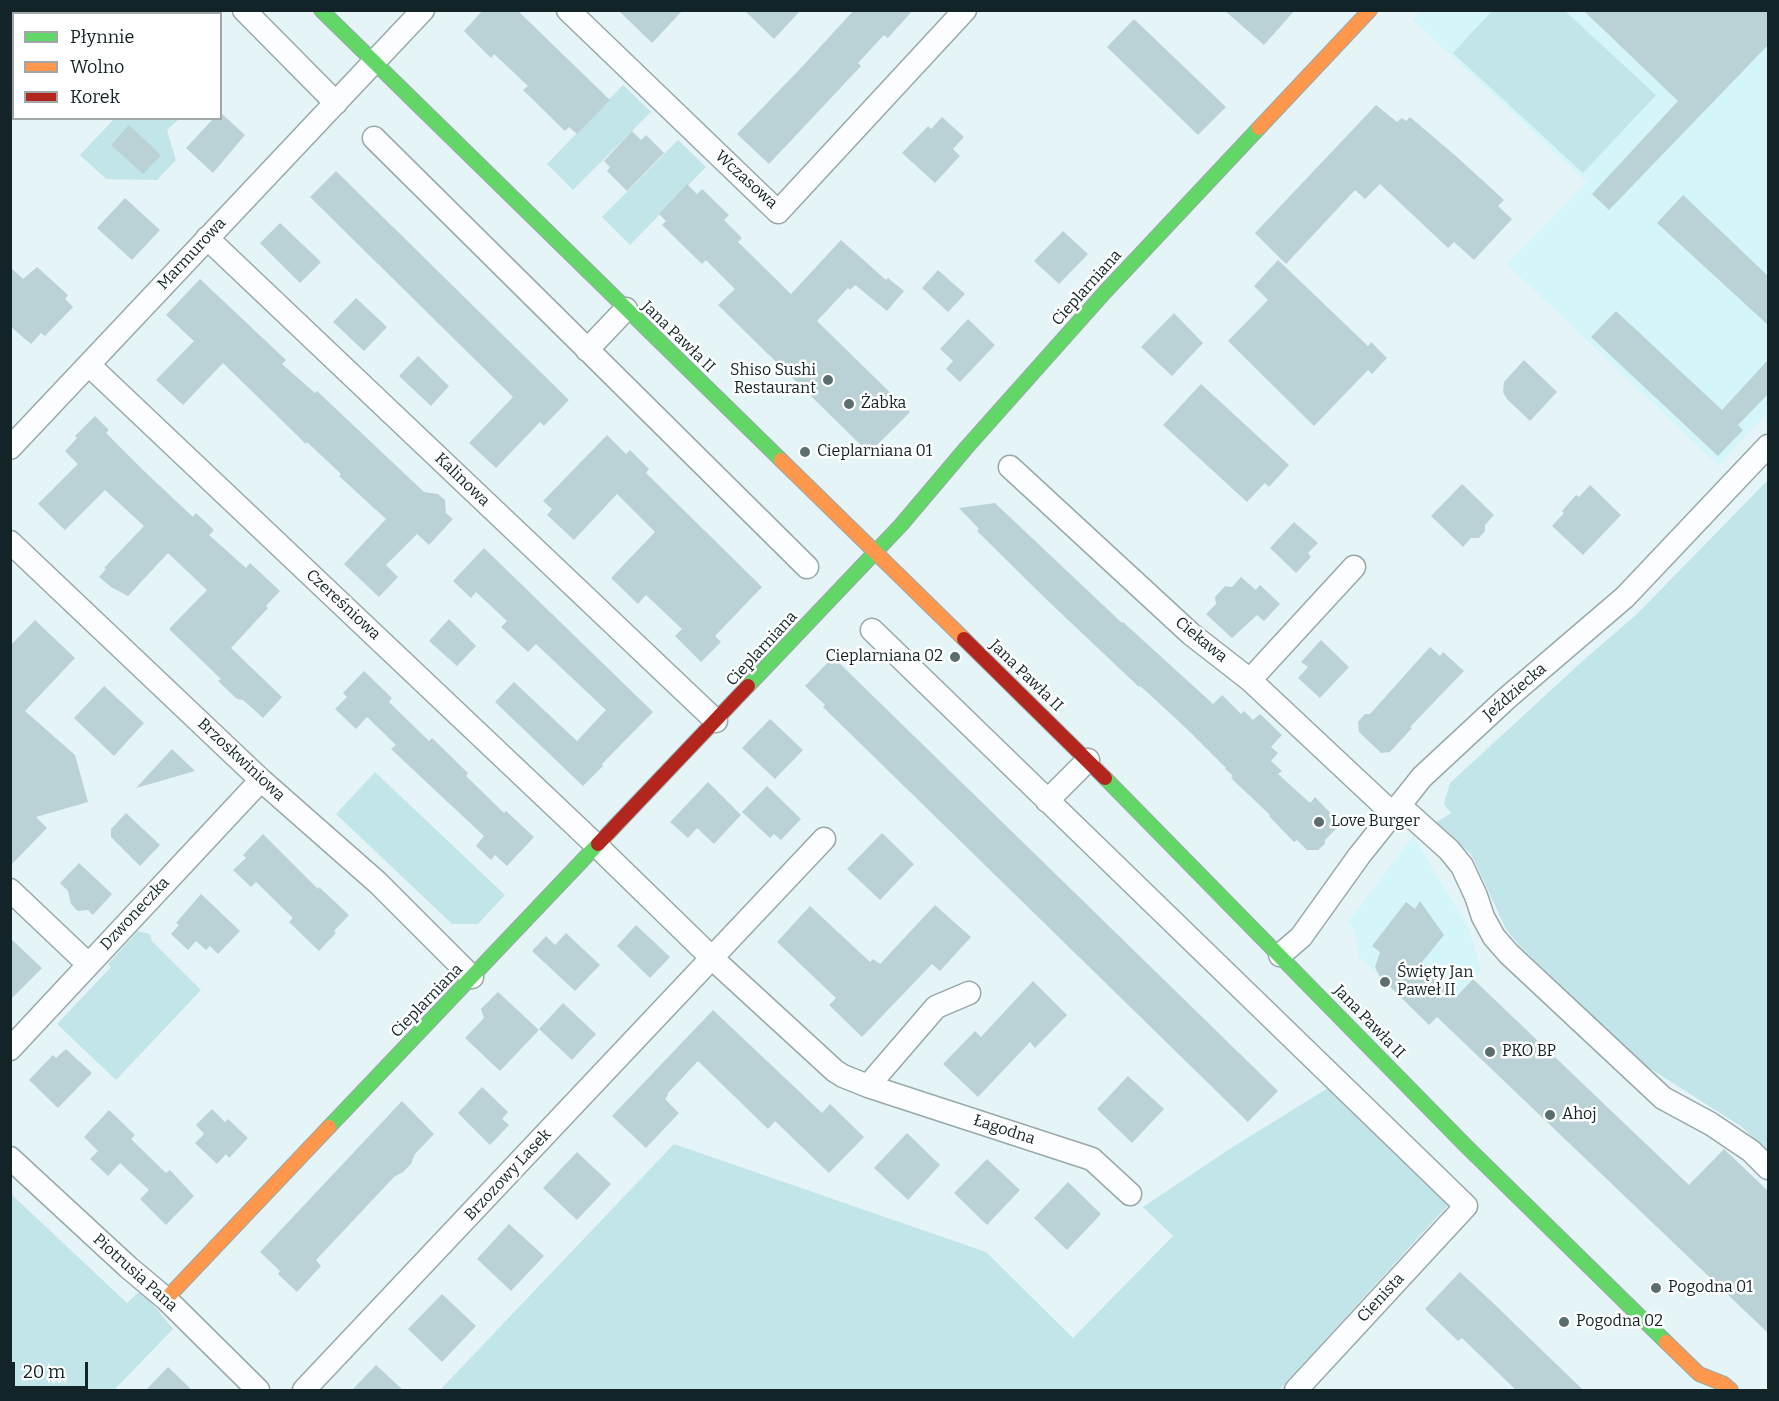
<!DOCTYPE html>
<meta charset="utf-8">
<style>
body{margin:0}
#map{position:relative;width:1779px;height:1401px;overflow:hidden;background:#e5f4f6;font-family:Bitter,serif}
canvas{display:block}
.frame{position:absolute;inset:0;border:12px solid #122427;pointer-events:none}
.legend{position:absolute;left:12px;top:12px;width:210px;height:108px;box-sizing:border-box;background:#fff;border:2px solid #a0a7a9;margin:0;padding:8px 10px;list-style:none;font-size:18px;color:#122427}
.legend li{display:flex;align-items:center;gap:12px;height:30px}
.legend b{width:30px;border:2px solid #a0a7a9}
.scale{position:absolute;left:12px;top:1362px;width:76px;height:27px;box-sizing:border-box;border:3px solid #122427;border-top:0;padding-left:8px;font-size:18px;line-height:21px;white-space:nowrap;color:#122427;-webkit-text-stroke:4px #fff;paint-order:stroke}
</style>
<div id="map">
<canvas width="1779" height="1401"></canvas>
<div class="frame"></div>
<ul class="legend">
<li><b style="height:8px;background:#63d668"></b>Płynnie</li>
<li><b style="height:8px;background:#ff974d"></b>Wolno</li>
<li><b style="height:8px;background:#b3261e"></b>Korek</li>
</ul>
<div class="scale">20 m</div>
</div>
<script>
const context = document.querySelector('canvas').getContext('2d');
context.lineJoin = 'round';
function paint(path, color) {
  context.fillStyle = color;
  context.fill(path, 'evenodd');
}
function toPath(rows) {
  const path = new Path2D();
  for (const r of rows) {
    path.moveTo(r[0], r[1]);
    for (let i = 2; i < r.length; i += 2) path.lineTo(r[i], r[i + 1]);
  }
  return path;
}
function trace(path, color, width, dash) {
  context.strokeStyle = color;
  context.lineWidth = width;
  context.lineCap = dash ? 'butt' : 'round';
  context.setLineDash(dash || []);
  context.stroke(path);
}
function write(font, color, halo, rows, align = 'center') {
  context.font = font + ' Bitter,serif';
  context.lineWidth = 5;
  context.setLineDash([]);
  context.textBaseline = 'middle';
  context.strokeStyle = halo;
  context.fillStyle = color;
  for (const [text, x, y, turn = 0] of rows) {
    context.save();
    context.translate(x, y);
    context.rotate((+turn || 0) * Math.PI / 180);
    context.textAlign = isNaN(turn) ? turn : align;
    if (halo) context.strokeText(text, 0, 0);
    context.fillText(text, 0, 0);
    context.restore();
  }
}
paint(toPath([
 [1422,10,1768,11,1768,412,1718,465,1507,264,1587,182,1413,20],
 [1413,836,1469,929,1481,970,1429,1025,1359,956,1355,931,1348,922]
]), '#d4f5f9');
paint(toPath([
 [1493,10,1565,11,1656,95,1583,173,1453,53],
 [623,85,651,112,573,190,547,164],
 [114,119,179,119,167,130,176,160,157,180,106,179,80,155],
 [678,140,706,167,630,245,602,217],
 [1768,480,1768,1153,1742,1127,1643,1064,1520,946,1506,929,1471,854,1435,823,1451,813,1444,804,1450,783,1587,657,1636,615],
 [375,772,505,895,478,924,452,924,336,814],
 [138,931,150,934,152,941,201,990,116,1080,57,1024,111,967,108,964],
 [1328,1088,1448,1205,1279,1390,440,1390,674,1144,986,1252,1073,1338,1173,1236,1143,1207,1228,1150],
 [10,1193,127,1303,141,1290,173,1329,114,1390,11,1390]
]), '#c2e5ea');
paint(toPath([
 [483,10,517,10,610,100,577,134,569,127,565,131,523,90,528,86,494,54,491,58,464,31],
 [618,10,683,10,652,43],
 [744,10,801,10,774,39],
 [854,10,913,10,888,38,884,35,858,63,861,66,769,164,737,134,800,69],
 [1224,10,1295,10,1264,45],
 [1583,10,1768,10,1768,45,1609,210,1592,194,1678,101],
 [1134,19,1226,107,1198,135,1107,47],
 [1376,105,1397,122,1402,118,1406,121,1410,117,1458,158,1504,200,1498,206,1512,219,1474,260,1454,242,1448,248,1380,184,1365,199,1355,190,1286,264,1255,233],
 [220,112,245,135,213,173,186,148,214,118,220,118],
 [942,117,964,137,953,149,960,156,935,183,902,153,928,126,931,129],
 [129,125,161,155,143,174,111,145],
 [632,131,641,140,646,135,664,153,627,191,607,171,610,167,604,161],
 [336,171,569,400,544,426,540,422,496,468,469,443,513,397,310,197],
 [687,184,697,194,702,189,729,215,724,220,742,238,738,242,791,294,841,240,886,280,888,278,904,291,887,311,855,285,850,290,848,288,817,321,910,412,869,453,718,305,735,289,706,260,702,264,662,225,666,221,659,214],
 [1683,195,1768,276,1768,325,1657,223],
 [125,198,160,230,132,260,97,228],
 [280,223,321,262,300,283,260,243],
 [1063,231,1088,254,1059,284,1034,261],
 [1278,260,1368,346,1371,342,1387,358,1372,374,1368,370,1314,426,1228,341,1268,300,1254,286],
 [10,267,23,279,37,267,68,295,65,299,73,307,45,336,41,333,31,344,10,326],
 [938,270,965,294,948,312,922,288],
 [200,279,286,360,282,364,315,393,317,391,424,492,438,494,445,500,446,513,453,519,429,545,417,534,386,565,398,577,379,597,344,564,386,519,339,476,341,474,307,442,306,444,223,363,183,405,156,380,194,341,166,315],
 [356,298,387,327,364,351,333,322],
 [1616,311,1722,410,1768,360,1768,394,1738,425,1743,430,1718,456,1591,337],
 [1174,313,1203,343,1172,376,1141,347],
 [968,319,995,345,960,382,946,369,953,361,940,349],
 [418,356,449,386,431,406,399,376],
 [1524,360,1557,392,1530,421,1507,399,1503,392,1504,382],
 [1201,384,1289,465,1269,487,1265,483,1247,502,1163,425],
 [95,416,109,430,106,433,144,471,193,517,196,513,214,530,209,535,246,568,250,563,280,591,266,606,268,608,231,648,282,697,263,718,243,700,237,699,218,681,221,679,169,629,207,590,168,553,128,596,111,587,99,577,106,569,104,568,144,526,105,490,65,530,38,504,78,464,65,451,77,438,75,436],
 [607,435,626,454,630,450,649,469,646,473,762,587,715,636,721,642,701,662,675,636,682,629,646,595,638,604,611,578,655,532,617,494,574,540,547,515,552,509,543,501],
 [1462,484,1494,515,1485,525,1485,531,1479,538,1471,538,1463,547,1431,516],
 [1590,485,1621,515,1583,555,1552,526,1564,513,1562,511,1576,495,1579,497],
 [995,503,1122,623,1123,622,1213,704,1222,695,1241,714,1244,711,1253,720,1260,714,1282,735,1271,747,1278,753,1271,761,1282,771,1278,774,1310,803,1315,797,1341,824,1325,840,1325,844,1318,850,1307,850,1297,840,1294,842,1269,816,1270,815,1231,778,1233,776,1225,769,1226,768,1188,730,1148,693,1140,686,1139,687,1047,600,977,531,979,529,959,508],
 [1294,522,1318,543,1308,553,1311,557,1296,573,1270,548],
 [484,548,653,712,602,764,603,766,583,786,495,702,514,682,577,741,606,710,536,644,528,652,501,627,507,621,476,592,471,598,453,581],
 [1241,577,1256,590,1260,585,1280,604,1264,621,1257,615,1232,638,1206,614,1216,604,1215,597,1225,586,1232,587],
 [449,619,476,646,457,666,429,641],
 [35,620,75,658,25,711,75,755,88,802,36,817,47,828,10,866,10,646],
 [1321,640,1349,667,1320,698,1298,678,1308,667,1301,662],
 [1430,647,1440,656,1443,652,1464,671,1410,727,1412,728,1390,752,1381,753,1359,732,1358,722,1365,714,1370,714],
 [833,657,1278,1091,1248,1122,823,707,825,705,805,686],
 [364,671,392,698,389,702,429,741,432,738,468,773,466,776,504,813,506,811,534,837,507,866,495,855,491,860,476,846,484,836,391,749,396,745,367,717,356,729,335,709,347,697,343,693],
 [104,686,144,723,114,756,74,718],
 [770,719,803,750,775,779,742,748],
 [172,749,195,771,136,788],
 [708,782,741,815,714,844,697,828,688,838,670,822],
 [767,786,801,819,781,840,774,834,770,838,742,812],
 [126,813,160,845,140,866,111,837,111,829],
 [882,833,914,864,880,900,847,869],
 [263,834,318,889,319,887,349,915,334,931,336,933,319,951,289,922,293,918,256,882,251,887,233,870,246,858,243,855],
 [79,863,112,894,93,915,88,910,78,911,71,904,68,891,60,883],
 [201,894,240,931,218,954,210,946,206,950,196,941,188,950,171,934,179,925,176,923],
 [1420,901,1444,935,1422,962,1457,996,1473,979,1689,1185,1724,1149,1768,1191,1768,1333,1437,1017,1429,1025,1380,977,1375,967,1380,952,1372,946,1406,902,1415,909],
 [935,905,971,937,940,971,932,964,862,1037,829,1005,836,998,777,942,810,906,870,962,873,959,880,964],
 [636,925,670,957,650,978,617,946],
 [566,933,600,965,575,991,532,951,546,936,555,945],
 [10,938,42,968,10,1000],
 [1033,981,1067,1015,1035,1048,1030,1042,978,1097,943,1064,975,1031,981,1037],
 [498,992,539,1030,500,1071,465,1038,484,1018,481,1009],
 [563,1003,596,1034,572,1060,539,1029],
 [713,1010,822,1113,830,1104,864,1137,829,1173,775,1121,768,1129,698,1061,667,1094,668,1095,665,1099,679,1113,646,1148,612,1116],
 [66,1049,92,1073,58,1108,29,1080,53,1055,56,1058],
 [1128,1076,1164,1109,1132,1143,1097,1109],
 [482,1087,508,1112,502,1119,509,1125,490,1145,458,1113],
 [402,1101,434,1134,415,1154,411,1164,403,1172,394,1177,316,1260,321,1266,297,1292,278,1274,280,1271,260,1252],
 [212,1109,225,1122,228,1119,248,1138,229,1158,226,1154,217,1164,195,1143,204,1134,196,1125],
 [109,1110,135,1135,131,1139,166,1173,170,1170,194,1196,166,1225,140,1199,149,1190,120,1163,108,1176,90,1159,98,1151,84,1137],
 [907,1133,940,1165,908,1200,874,1168],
 [577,1152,611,1184,577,1220,543,1188],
 [987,1159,1020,1190,987,1225,954,1193],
 [1068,1182,1101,1214,1067,1250,1034,1218],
 [509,1224,544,1256,511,1291,477,1259],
 [1460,1272,1491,1301,1583,1390,1516,1390,1462,1338,1458,1341,1425,1309],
 [442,1294,476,1326,442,1362,408,1329],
 [376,1365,403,1390,352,1390],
 [168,1367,192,1390,146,1390]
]), '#bad2d6');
const street = toPath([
 [244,10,336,103],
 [568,10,778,212,965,10],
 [374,138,807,567],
 [207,238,716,721],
 [587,350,626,309],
 [89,365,597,846,713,959,835,1071,843,1076,868,1086,1092,1159,1130,1194],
 [10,448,423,10],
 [1010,467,1191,634,1250,680,1392,813],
 [10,542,261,780,378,883,472,977],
 [872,630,1466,1206,1296,1390],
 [1250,680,1354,567],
 [1047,801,1088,760],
 [1399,805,1449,850,1462,866,1476,896,1483,917,1494,937,1509,954,1663,1098,1711,1124,1751,1151,1768,1168],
 [10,890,88,964],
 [1280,955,1301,937,1359,856,1422,777,1507,698,1625,597,1768,446],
 [10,1049,261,780],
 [868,1086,936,1007,969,993],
 [10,1158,128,1267,166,1299,258,1390],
 [304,1390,824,839]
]);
const fast = toPath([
 [321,10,781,460],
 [748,686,901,525,967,447,1105,292,1259,128],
 [1105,778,1466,1146,1666,1342],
 [329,1127,598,844]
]);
const slow = toPath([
 [1259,128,1370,10],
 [781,460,964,639],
 [166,1299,329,1127],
 [1666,1342,1699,1374,1724,1384,1731,1390]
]);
const jam = toPath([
 [964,639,1105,778],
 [598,844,748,686]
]);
trace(street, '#99a8aa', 25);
trace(fast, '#99a8aa', 16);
trace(slow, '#99a8aa', 16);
trace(jam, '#99a8aa', 16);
trace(street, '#fbfdfe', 22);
trace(fast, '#63d668', 14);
trace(slow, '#ff974d', 14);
trace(jam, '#b3261e', 14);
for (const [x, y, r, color] of [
 [828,380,6,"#5c6d6f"],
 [849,404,6,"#5c6d6f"],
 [805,452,6,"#5c6d6f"],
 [955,657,6,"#5c6d6f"],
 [1319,822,6,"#5c6d6f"],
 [1385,982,6,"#5c6d6f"],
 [1490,1052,6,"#5c6d6f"],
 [1550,1115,6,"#5c6d6f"],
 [1656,1288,6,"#5c6d6f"],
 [1564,1322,6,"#5c6d6f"]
]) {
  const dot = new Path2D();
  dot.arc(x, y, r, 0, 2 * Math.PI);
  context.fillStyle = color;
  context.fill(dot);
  trace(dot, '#fff', 2);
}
write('16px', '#122427', '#fff', [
 ["Wczasowa",746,180,42],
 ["Marmurowa",192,254,-47],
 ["Cieplarniana",1087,288,-48],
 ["Jana Pawła II",678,337,44],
 ["Kalinowa",462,480,44],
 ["Czereśniowa",343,605,43],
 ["Ciekawa",1201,640,39],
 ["Cieplarniana",762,649,-47],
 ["Jana Pawła II",1026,676,44],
 ["Jeździecka",1515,692,-41],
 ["Brzoskwiniowa",241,760,43],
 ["Dzwoneczka",135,914,-47],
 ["Cieplarniana",427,1001,-46],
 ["Jana Pawła II",1369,1022,46],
 ["Łagodna",1004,1130,18],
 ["Brzozowy Lasek",508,1175,-47],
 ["Piotrusia Pana",135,1273,42],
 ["Cienista",1381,1298,-47]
]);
write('16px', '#122427', '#fff', [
 ["Shiso Sushi",816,371,"right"],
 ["Restaurant",816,389,"right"],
 ["Żabka",861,404],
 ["Cieplarniana 01",817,452],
 ["Cieplarniana 02",943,657,"right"],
 ["Love Burger",1331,822],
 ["Święty Jan",1397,973],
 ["Paweł II",1397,991],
 ["PKO BP",1502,1052],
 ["Ahoj",1562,1115],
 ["Pogodna 01",1668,1288],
 ["Pogodna 02",1576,1322]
], 'left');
</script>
